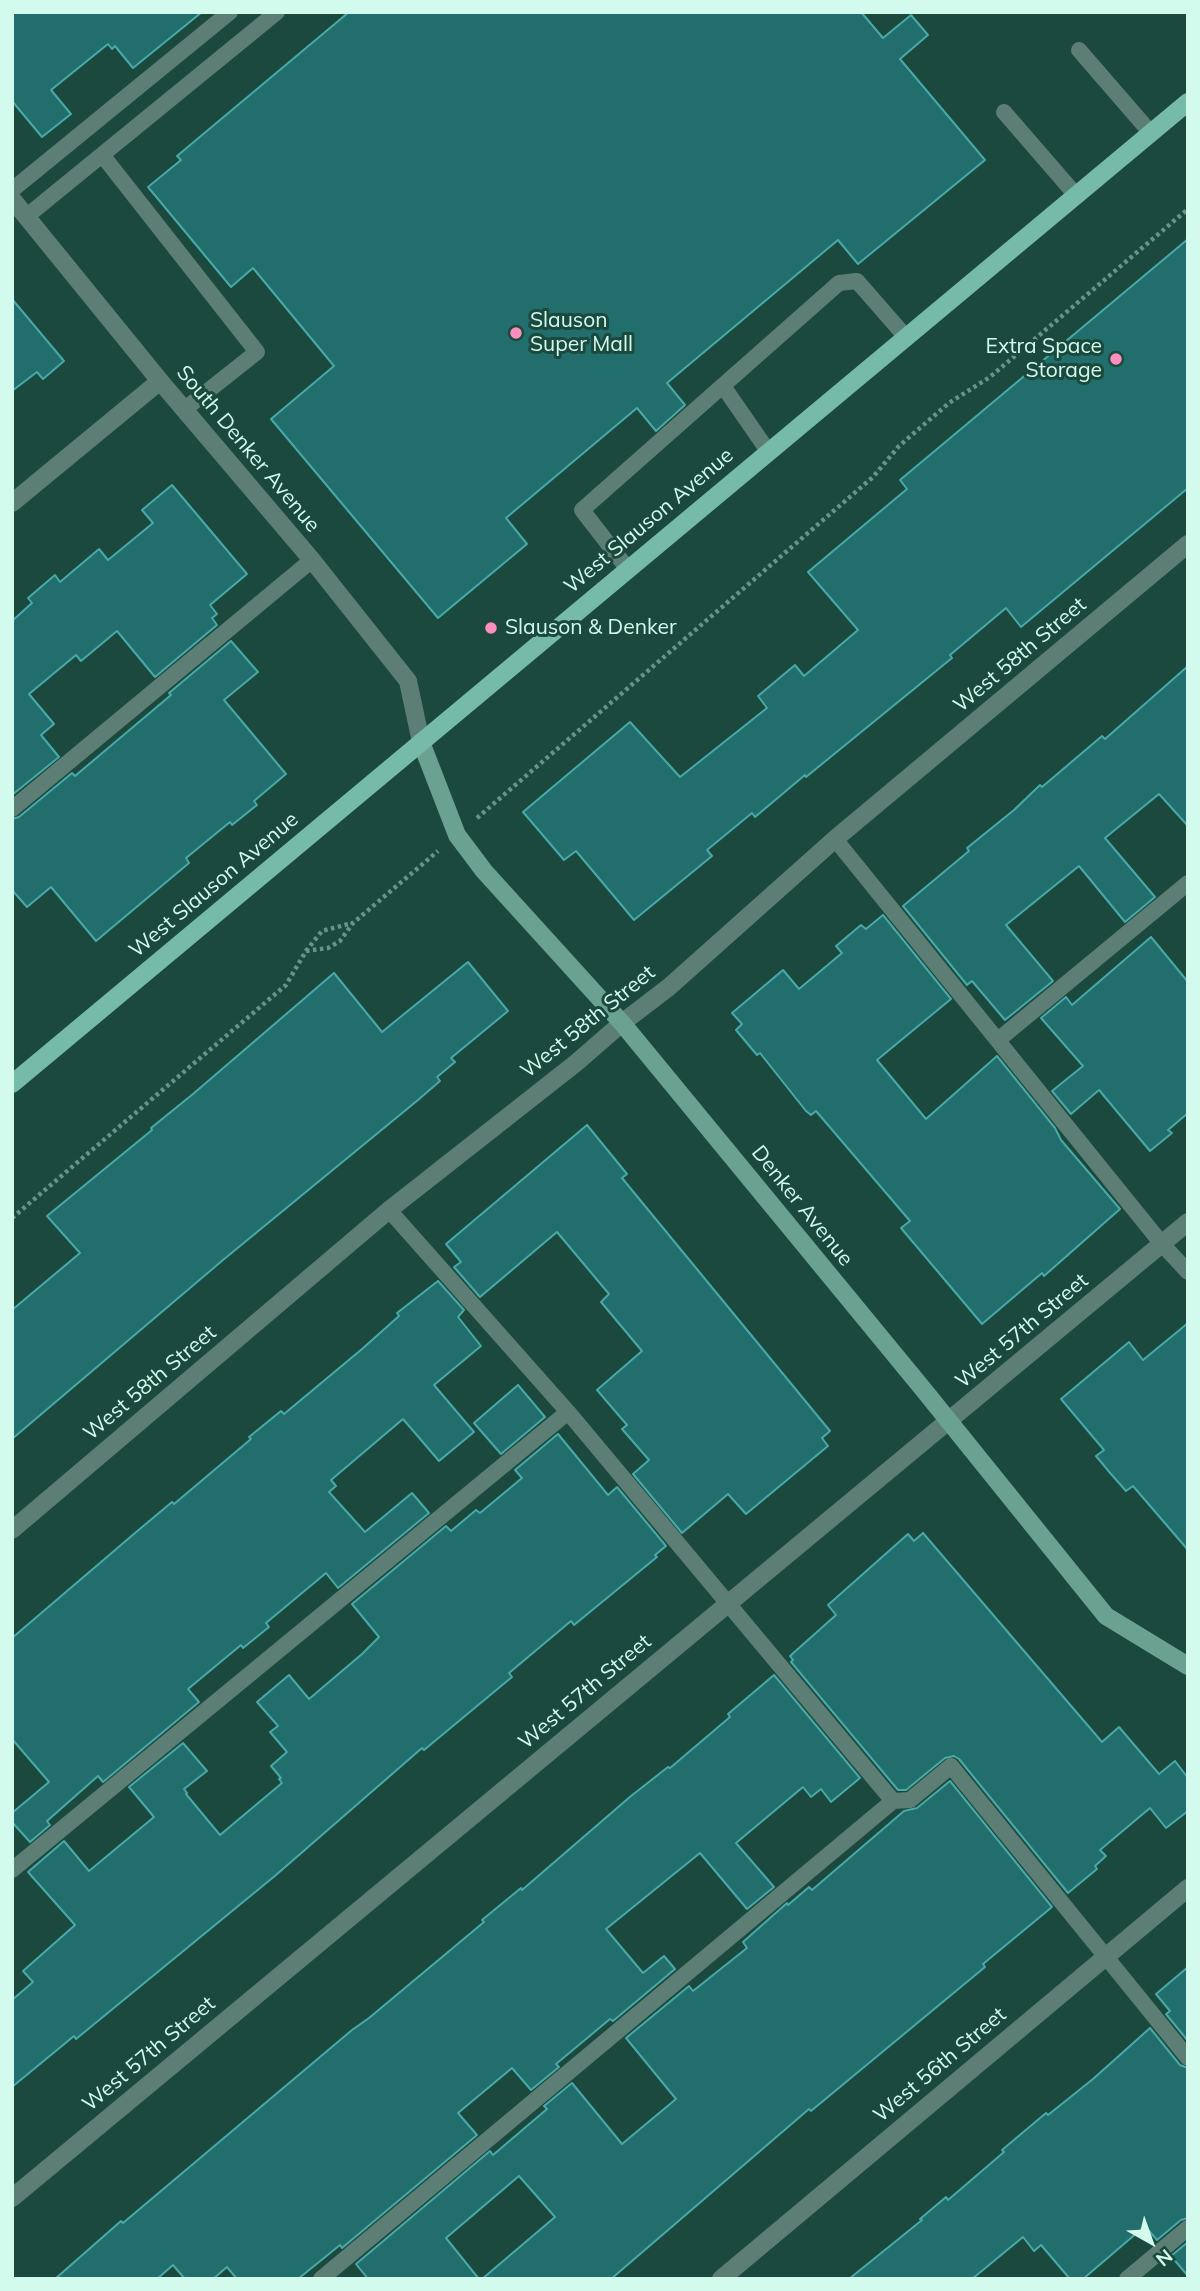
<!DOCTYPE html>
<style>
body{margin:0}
#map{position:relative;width:1200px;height:2291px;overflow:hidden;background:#1b493d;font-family:Mulish,sans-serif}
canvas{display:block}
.frame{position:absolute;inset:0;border:14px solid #d2fbee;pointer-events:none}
.north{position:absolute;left:1116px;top:2207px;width:70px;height:70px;-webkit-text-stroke:5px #1b493d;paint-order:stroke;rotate:140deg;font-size:19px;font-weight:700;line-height:28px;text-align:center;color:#d2fbee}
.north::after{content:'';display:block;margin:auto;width:24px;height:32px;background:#d2fbee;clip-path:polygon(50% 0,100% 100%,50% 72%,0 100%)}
</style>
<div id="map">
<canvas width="1200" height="2291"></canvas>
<div class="frame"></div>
<div class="north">N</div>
</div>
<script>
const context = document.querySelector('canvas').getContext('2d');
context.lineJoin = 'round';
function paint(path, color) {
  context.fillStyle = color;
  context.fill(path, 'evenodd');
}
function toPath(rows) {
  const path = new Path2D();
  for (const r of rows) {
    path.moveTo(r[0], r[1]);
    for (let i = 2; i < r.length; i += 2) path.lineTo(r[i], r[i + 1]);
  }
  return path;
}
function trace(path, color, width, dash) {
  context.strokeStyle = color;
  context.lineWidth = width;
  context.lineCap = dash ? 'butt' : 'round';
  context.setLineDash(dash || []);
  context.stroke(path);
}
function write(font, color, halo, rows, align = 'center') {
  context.font = font + ' Mulish,sans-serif';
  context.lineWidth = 6;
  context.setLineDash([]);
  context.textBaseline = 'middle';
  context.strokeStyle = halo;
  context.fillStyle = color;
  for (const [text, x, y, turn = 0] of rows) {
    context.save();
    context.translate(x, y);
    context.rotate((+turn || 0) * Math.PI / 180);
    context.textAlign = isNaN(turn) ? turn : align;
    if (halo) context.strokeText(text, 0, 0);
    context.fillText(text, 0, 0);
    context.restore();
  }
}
const building = toPath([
 [12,12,202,12,133,68,115,46,112,49,108,44,51,90,71,114,42,137,12,101,12,12],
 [349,12,861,12,883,38,911,15,928,35,900,59,985,160,858,264,838,240,667,383,685,405,656,431,637,408,506,518,527,544,438,618,271,419,334,366,253,268,231,287,148,187,181,160,177,156,349,12],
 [1188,239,1188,488,1021,627,1006,608,950,655,952,658,806,777,805,775,755,817,752,813,707,850,712,856,634,920,576,851,564,860,523,812,630,722,680,777,767,708,758,696,795,665,804,676,858,630,808,572,907,489,900,480,1188,239],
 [12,299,64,361,43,379,37,372,12,391,12,299],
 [172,485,247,574,210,605,217,614,212,618,217,625,155,677,117,631,81,661,76,655,29,694,54,724,41,735,59,757,12,795,12,621,32,603,28,598,55,575,60,582,99,549,108,560,153,523,142,510,172,485],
 [231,641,258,672,224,700,286,774,254,801,257,805,232,825,230,822,186,858,189,863,96,941,51,887,27,907,12,890,12,819,19,817,72,773,75,776,171,695,169,693,231,641],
 [1188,666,1188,826,1159,794,1105,838,1155,897,1125,922,1079,866,1006,925,1053,981,1005,1020,972,981,967,985,903,906,969,851,967,848,1014,810,1040,785,1042,787,1102,736,1105,739,1188,666],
 [883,915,951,999,877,1060,926,1119,997,1056,1055,1128,1061,1140,1120,1209,1044,1276,1042,1273,982,1324,901,1228,910,1221,816,1111,811,1115,806,1111,760,1053,757,1055,736,1030,742,1024,732,1013,783,970,799,989,842,953,836,946,861,925,866,929,883,915],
 [1151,937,1188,982,1188,1113,1168,1130,1172,1133,1150,1151,1099,1090,1071,1114,1052,1091,1083,1066,1041,1018,1066,997,1072,1005,1151,937],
 [468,962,508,1011,451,1058,455,1062,437,1077,440,1081,418,1100,223,1260,12,1439,12,1310,80,1253,47,1216,152,1130,151,1128,193,1094,334,973,382,1032,468,962],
 [587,1125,627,1174,622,1178,830,1431,822,1438,828,1446,746,1514,728,1494,682,1533,633,1474,649,1460,622,1429,627,1425,597,1390,642,1351,601,1302,609,1294,557,1232,480,1297,454,1267,461,1262,446,1244,587,1125],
 [438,1281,464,1310,458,1317,481,1346,434,1385,474,1432,439,1461,403,1419,331,1480,336,1486,329,1492,365,1532,412,1493,429,1513,338,1588,326,1573,266,1623,269,1627,243,1648,241,1645,188,1689,199,1702,103,1782,98,1776,47,1821,50,1825,30,1842,12,1822,12,1813,49,1782,12,1739,12,1638,135,1533,172,1502,174,1504,251,1439,249,1437,281,1411,284,1414,362,1349,399,1316,397,1313,438,1281],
 [1188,1323,1188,1550,1133,1486,1126,1491,1111,1474,1096,1456,1104,1450,1061,1399,1129,1342,1143,1360,1188,1323],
 [518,1385,545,1417,501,1454,474,1423,518,1385],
 [558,1434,608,1495,617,1487,666,1546,655,1555,657,1557,574,1625,571,1621,509,1673,512,1677,424,1750,422,1748,276,1875,76,2039,74,2036,12,2087,12,2000,33,1982,23,1971,75,1925,28,1872,64,1841,89,1871,154,1817,129,1787,183,1743,207,1771,184,1789,187,1793,186,1794,220,1835,282,1783,279,1779,281,1778,271,1766,287,1752,270,1732,278,1726,257,1702,289,1675,309,1699,362,1654,379,1637,352,1604,446,1526,451,1531,476,1510,480,1513,522,1478,515,1470,558,1434],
 [923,1533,1102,1742,1119,1727,1159,1774,1175,1761,1188,1778,1188,1811,1166,1828,1150,1808,1100,1850,1106,1856,1095,1866,1097,1869,1068,1893,959,1759,954,1756,945,1758,906,1790,898,1790,791,1662,793,1660,790,1656,836,1615,828,1605,908,1534,914,1541,923,1533],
 [774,1675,860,1778,831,1802,821,1789,811,1797,803,1787,736,1843,774,1887,747,1909,700,1853,606,1929,643,1973,664,1956,675,1969,613,2021,610,2019,556,2064,559,2067,531,2090,512,2068,458,2113,477,2135,342,2248,340,2245,298,2279,237,2279,227,2267,213,2279,185,2279,173,2265,157,2279,55,2279,121,2221,123,2223,352,2030,369,2018,484,1922,482,1920,521,1888,522,1890,631,1796,668,1767,670,1768,730,1717,728,1714,774,1675],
 [950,1781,1052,1907,983,1964,985,1967,811,2111,809,2109,611,2279,482,2279,555,2217,519,2176,446,2238,479,2279,368,2279,356,2264,490,2151,493,2155,547,2109,544,2106,572,2083,622,2144,676,2099,626,2038,689,1986,693,1991,747,1948,743,1942,787,1903,788,1905,809,1887,812,1890,904,1811,917,1808,950,1781],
 [1188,1967,1188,2041,1166,2014,1170,2011,1156,1994,1188,1967],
 [1150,2028,1180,2065,1188,2068,1188,2218,1181,2220,1157,2240,1145,2226,1083,2279,1070,2279,1041,2245,1034,2251,1023,2237,972,2279,849,2279,922,2220,920,2219,946,2197,948,2200,1004,2152,1002,2150,1046,2113,1048,2115,1093,2079,1150,2028],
 [1188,2242,1188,2276,1171,2256,1188,2242]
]);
paint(building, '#216e6d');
trace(building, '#47a9a8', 2);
trace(toPath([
 [477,818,873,477,899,446,949,403,990,377,1188,209],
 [306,951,328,948,340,941,353,923,438,851],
 [12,1218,286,985,306,951,322,931,352,923]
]), '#689487', 4.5, [3.5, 3.5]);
trace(toPath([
 [1079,50,1150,132],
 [1004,112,1075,194],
 [103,156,257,352,185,409],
 [12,190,230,12],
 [27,216,277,12],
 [723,386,768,451],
 [627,568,582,510,839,283,857,281,905,336],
 [12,809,312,560],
 [835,839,1162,1244,1188,1272],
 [998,1040,1188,883],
 [893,1801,910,1800,951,1766,1188,2058],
 [12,1870,568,1412],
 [321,2279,893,1801,568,1412,389,1210],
 [1127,2279,1188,2228]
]), '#5d7e74', 16);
trace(toPath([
 [12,199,160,381,312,560,408,681,421,742],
 [12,503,160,381],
 [12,1530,389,1210,576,1063,622,1023,669,987,835,839,1188,544],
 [12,2198,1188,1222],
 [721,2279,1188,1888]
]), '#5d7e74', 18);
trace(toPath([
 [421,742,457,835,484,871,622,1023,923,1389,1106,1616,1188,1666]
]), '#6ba191', 18);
trace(toPath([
 [12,1084,1188,102]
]), '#75bba8', 18);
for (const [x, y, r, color] of [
 [516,333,7,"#fe8ebd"],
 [1116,359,7,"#fe8ebd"],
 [491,628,7,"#fe8ebd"]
]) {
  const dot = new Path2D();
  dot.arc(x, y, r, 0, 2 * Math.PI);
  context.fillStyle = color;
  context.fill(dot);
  trace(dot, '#1b493d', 2.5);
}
write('21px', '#d2fbee', '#1b493d', [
 ["Slauson",530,321],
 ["Super Mall",530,345],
 ["Extra Space",1102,347,"right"],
 ["Storage",1102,371,"right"],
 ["Slauson & Denker",505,628]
], 'left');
write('21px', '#d2fbee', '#1b493d', [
 ["South Denker Avenue",248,449,50],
 ["West Slauson Avenue",649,521,-40],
 ["West 58th Street",1020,655,-40],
 ["West Slauson Avenue",214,885,-40],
 ["West 58th Street",588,1022,-39],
 ["Denker Avenue",802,1206,51],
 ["West 57th Street",1022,1331,-40],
 ["West 58th Street",150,1383,-40],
 ["West 57th Street",585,1692,-40],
 ["West 57th Street",149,2054,-40],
 ["West 56th Street",940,2065,-40]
]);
</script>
